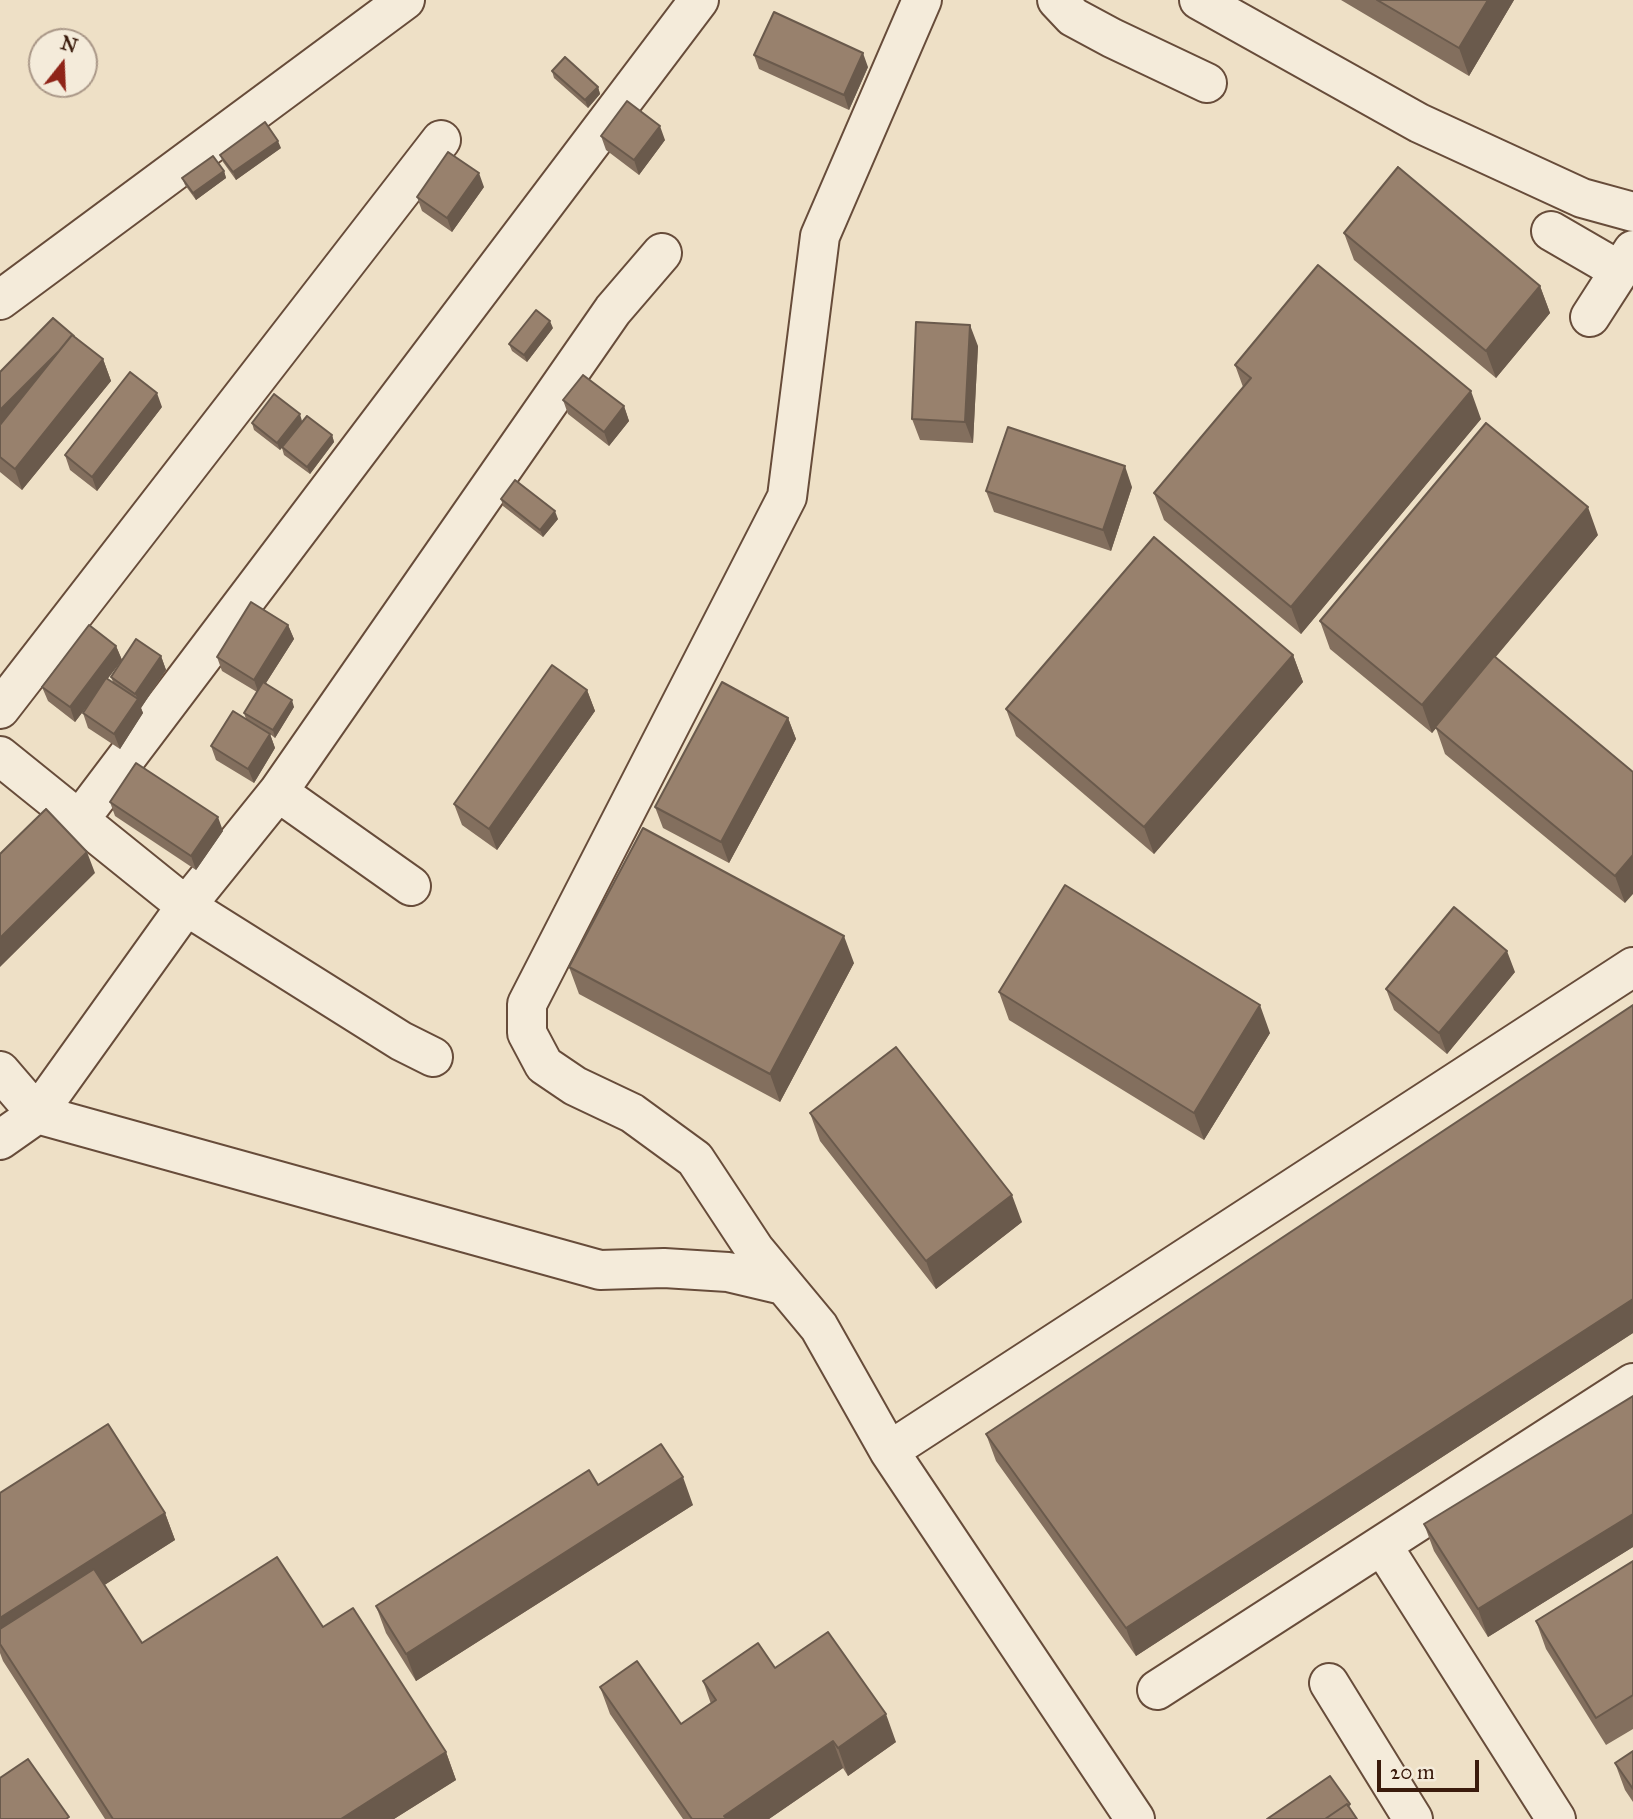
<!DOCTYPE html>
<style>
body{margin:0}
#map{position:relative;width:1633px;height:1819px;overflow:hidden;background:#eee0c6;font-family:"IM FELL Great Primer",serif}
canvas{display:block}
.north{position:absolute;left:28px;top:28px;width:70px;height:70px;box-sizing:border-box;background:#f4ebda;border:2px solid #aa9888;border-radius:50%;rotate:18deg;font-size:19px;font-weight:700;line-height:28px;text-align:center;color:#3a1b0c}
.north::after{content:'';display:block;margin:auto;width:24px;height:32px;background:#8f2418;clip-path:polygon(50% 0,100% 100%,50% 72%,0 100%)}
.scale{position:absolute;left:1377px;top:1760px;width:102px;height:32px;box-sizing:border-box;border:4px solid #3a1b0c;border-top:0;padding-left:9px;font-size:21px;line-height:24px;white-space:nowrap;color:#3a1b0c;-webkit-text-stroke:5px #f4ebda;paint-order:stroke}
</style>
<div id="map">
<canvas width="1633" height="1819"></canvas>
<div class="north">N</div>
<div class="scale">20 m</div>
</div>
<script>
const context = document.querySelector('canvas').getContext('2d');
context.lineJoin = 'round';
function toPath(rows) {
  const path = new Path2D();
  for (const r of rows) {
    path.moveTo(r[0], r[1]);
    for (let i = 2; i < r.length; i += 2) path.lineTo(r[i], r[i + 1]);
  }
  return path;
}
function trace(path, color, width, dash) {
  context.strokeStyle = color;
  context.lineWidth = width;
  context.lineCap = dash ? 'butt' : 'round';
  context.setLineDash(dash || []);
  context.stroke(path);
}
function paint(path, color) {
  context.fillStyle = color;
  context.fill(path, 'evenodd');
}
const minor = toPath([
 [922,0,820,236,787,497,527,1004,527,1033,544,1065,575,1086,632,1113,695,1159,755,1250,819,1327,889,1451,1135,1819],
 [1057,0,1073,17,1112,38,1207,83],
 [1199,0,1419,123,1582,198,1633,212],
 [1551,231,1620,271],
 [0,300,405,0],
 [1590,317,1633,250],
 [0,709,441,140],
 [0,756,186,906,401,1041,433,1057],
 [278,792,411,886],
 [80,819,699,0],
 [0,1071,37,1114,600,1270,664,1268,728,1272,783,1285],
 [0,1140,37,1114,186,906,278,792,613,310,662,253],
 [889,1451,1633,967],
 [1382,1545,1556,1819],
 [1329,1683,1413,1819],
 [1157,1690,1633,1383]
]);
trace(minor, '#674c3a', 42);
trace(minor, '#f4ebda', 38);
paint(toPath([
 [1341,0,1514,0,1469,76],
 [754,55,868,67,849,110,759,69],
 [552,71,598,87,600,94,588,108,554,78],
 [601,136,665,140,639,175,606,150],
 [281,148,236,180,223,162,220,155],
 [224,171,226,178,196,200,185,185,182,178],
 [484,187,452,232,422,211,417,197],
 [1344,233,1540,286,1550,313,1496,378,1354,260],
 [553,328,527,362,512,351,509,344],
 [74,336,103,359,111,381,22,490,0,472,0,372],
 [978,346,973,443,920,440,912,419],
 [1235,365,1481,419,1301,634,1164,520,1154,493,1243,387],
 [563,400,624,406,629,421,609,446,568,414],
 [162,407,97,491,70,470,65,455],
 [302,421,332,435,334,442,310,474,284,455,282,448,280,450,254,430,252,423],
 [1132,487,1111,551,994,512,986,491],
 [501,499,558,519,543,537,503,506],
 [1598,535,1495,657,1633,772,1625,903,1445,754,1436,728,1432,733,1330,649,1320,621],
 [288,625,294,639,266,683,294,707,275,738,270,734,275,748,254,783,216,760,211,746,246,719,244,713,257,692,222,671,217,657],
 [116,646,122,660,107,679,113,682,111,677,161,656,166,670,141,708,143,713,120,749,88,728,83,713,95,696,75,722,48,701,42,687],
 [1293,655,1303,682,1154,854,1016,736,1006,709],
 [587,690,595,711,497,850,462,825,454,804],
 [788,718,796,739,729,863,663,828,655,807],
 [110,802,223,831,196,870,115,816],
 [854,963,780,1102,579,994,569,967],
 [1515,972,1447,1054,1394,1010,1386,989],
 [999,992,1270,1033,1204,1140,1009,1020],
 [1633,1005,1633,1333,1136,1656,996,1461,986,1434],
 [810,1113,1022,1222,936,1289,820,1141],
 [1633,1396,1633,1547,1488,1637,1434,1551,1424,1524],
 [598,1485,693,1505,416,1681,386,1633,376,1606],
 [0,1493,165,1513,175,1540,104,1585,142,1643,323,1627,446,1752,456,1780,394,1819,105,1819,3,1661,0,1653],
 [1633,1561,1633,1729,1606,1745,1546,1649,1536,1621],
 [775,1668,896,1742,848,1776,843,1768,769,1819,683,1819,610,1714,600,1687,681,1724,711,1704,703,1681],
 [1633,1751,1633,1802,1625,1790,1615,1763]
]), '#836f5e');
paint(toPath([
 [1488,0,1514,0,1469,76,1459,48],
 [863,53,868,67,849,110,844,95],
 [598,87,600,94,588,108,585,100],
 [660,126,665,140,639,175,634,160],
 [278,141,281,148,236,180,233,172],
 [224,171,226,178,196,200,193,193],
 [479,173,484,187,452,232,447,218],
 [1540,286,1550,313,1496,378,1486,351],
 [550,321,553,328,527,362,524,355],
 [970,325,978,346,973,443,965,422],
 [74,336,0,430,0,410],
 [103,359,111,381,22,490,15,469],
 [1471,391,1481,419,1301,634,1291,607],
 [157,393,162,407,97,491,92,477],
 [624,406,629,421,609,446,604,432],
 [300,414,302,421,280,450,277,443],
 [332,435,334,442,310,474,307,467],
 [1125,466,1132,487,1111,551,1103,530],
 [1588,507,1598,535,1432,733,1422,705],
 [555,511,558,519,543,537,540,530],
 [288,625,294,639,259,694,254,680],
 [116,646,122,660,75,722,70,707],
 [1293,655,1303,682,1154,854,1144,827],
 [161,656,166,670,141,708,143,713,120,749,114,734,138,699,135,694],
 [587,690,595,711,497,850,489,829],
 [292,700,294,707,275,738,273,730],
 [788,718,796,739,729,863,721,842],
 [270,734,275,748,254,783,248,769],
 [218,817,223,831,196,870,191,856],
 [87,852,95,873,0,967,0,938],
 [1633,855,1633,894,1625,903,1615,876],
 [844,936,854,963,780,1102,770,1074],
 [1507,951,1515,972,1447,1054,1439,1033],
 [1260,1005,1270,1033,1204,1140,1194,1113],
 [1012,1195,1022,1222,936,1289,926,1261],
 [1633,1299,1633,1333,1136,1656,1126,1628],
 [683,1477,693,1505,416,1681,406,1654],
 [165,1513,175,1540,3,1650,0,1644,0,1618],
 [1633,1514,1633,1547,1488,1637,1478,1609],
 [886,1714,896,1742,848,1776,838,1748],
 [833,1741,843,1768,769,1819,725,1819,724,1816],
 [446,1752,456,1780,394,1819,341,1819]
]), '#6a5a4c');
const building = toPath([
 [1377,0,1488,0,1459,48,1377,0],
 [774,12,863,53,844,95,754,55,774,12],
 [565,57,598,87,585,100,552,71,565,57],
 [627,101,660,126,634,160,601,136,627,101],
 [265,122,278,141,233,172,220,155,265,122],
 [448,152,479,173,447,218,417,197,448,152],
 [213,156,224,171,193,193,182,178,213,156],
 [1398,167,1540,286,1486,351,1344,233,1398,167],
 [1318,265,1471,391,1291,607,1154,493,1251,378,1235,365,1318,265],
 [536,310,550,321,524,355,509,344,536,310],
 [53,318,74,336,72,335,59,351,0,410,0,372,53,318],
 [916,322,970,325,965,422,912,419,916,322],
 [72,335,103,359,15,469,0,457,0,425,72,335],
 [130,372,157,393,92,477,65,455,130,372],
 [583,375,624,406,604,432,563,400,583,375],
 [274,394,300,414,277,443,252,423,274,394],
 [307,416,332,435,307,467,282,447,307,416],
 [1486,423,1588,507,1422,705,1320,621,1486,423],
 [1008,427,1125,466,1103,530,986,491,1008,427],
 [515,480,555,511,540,530,501,499,515,480],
 [1154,537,1293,655,1144,827,1006,709,1154,537],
 [251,602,288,625,254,680,217,657,251,602],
 [89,625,116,646,70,707,42,687,89,625],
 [136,639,161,656,135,694,111,677,136,639],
 [1494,656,1633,772,1633,855,1615,876,1435,727,1494,656],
 [552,665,587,690,489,829,454,804,552,665],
 [106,678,138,699,114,734,83,713,106,678],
 [263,682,292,700,273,730,244,713,263,682],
 [722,682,788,718,721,842,655,807,722,682],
 [233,711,270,734,248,769,211,746,233,711],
 [136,763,218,817,191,856,110,802,136,763],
 [46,809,87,852,0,938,0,854,46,809],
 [643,828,844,936,770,1074,569,967,643,828],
 [1065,885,1260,1005,1194,1113,999,992,1065,885],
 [1454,907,1507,951,1439,1033,1386,989,1454,907],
 [1633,1005,1633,1299,1126,1628,986,1434,1633,1005],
 [896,1047,1012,1195,926,1261,810,1113,896,1047],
 [1633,1396,1633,1514,1478,1609,1424,1524,1633,1396],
 [108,1424,165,1513,0,1618,0,1493,108,1424],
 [661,1444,683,1477,406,1654,376,1606,589,1470,598,1485,661,1444],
 [277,1557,323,1627,353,1608,446,1752,341,1819,113,1819,0,1644,0,1629,94,1569,142,1643,277,1557],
 [1633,1561,1633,1695,1596,1718,1536,1621,1633,1561],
 [828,1632,886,1714,838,1748,833,1741,724,1816,727,1819,692,1819,600,1687,637,1661,681,1724,716,1700,703,1681,758,1643,775,1668,828,1632],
 [1633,1751,1633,1789,1615,1763,1633,1751],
 [28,1759,69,1817,66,1819,0,1819,0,1778,28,1759],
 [1330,1776,1350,1804,1348,1806,1347,1804,1325,1819,1267,1819,1330,1776],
 [1347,1804,1357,1819,1325,1819,1347,1804]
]);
paint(building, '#98816d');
trace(building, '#6a5a4c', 2);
</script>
